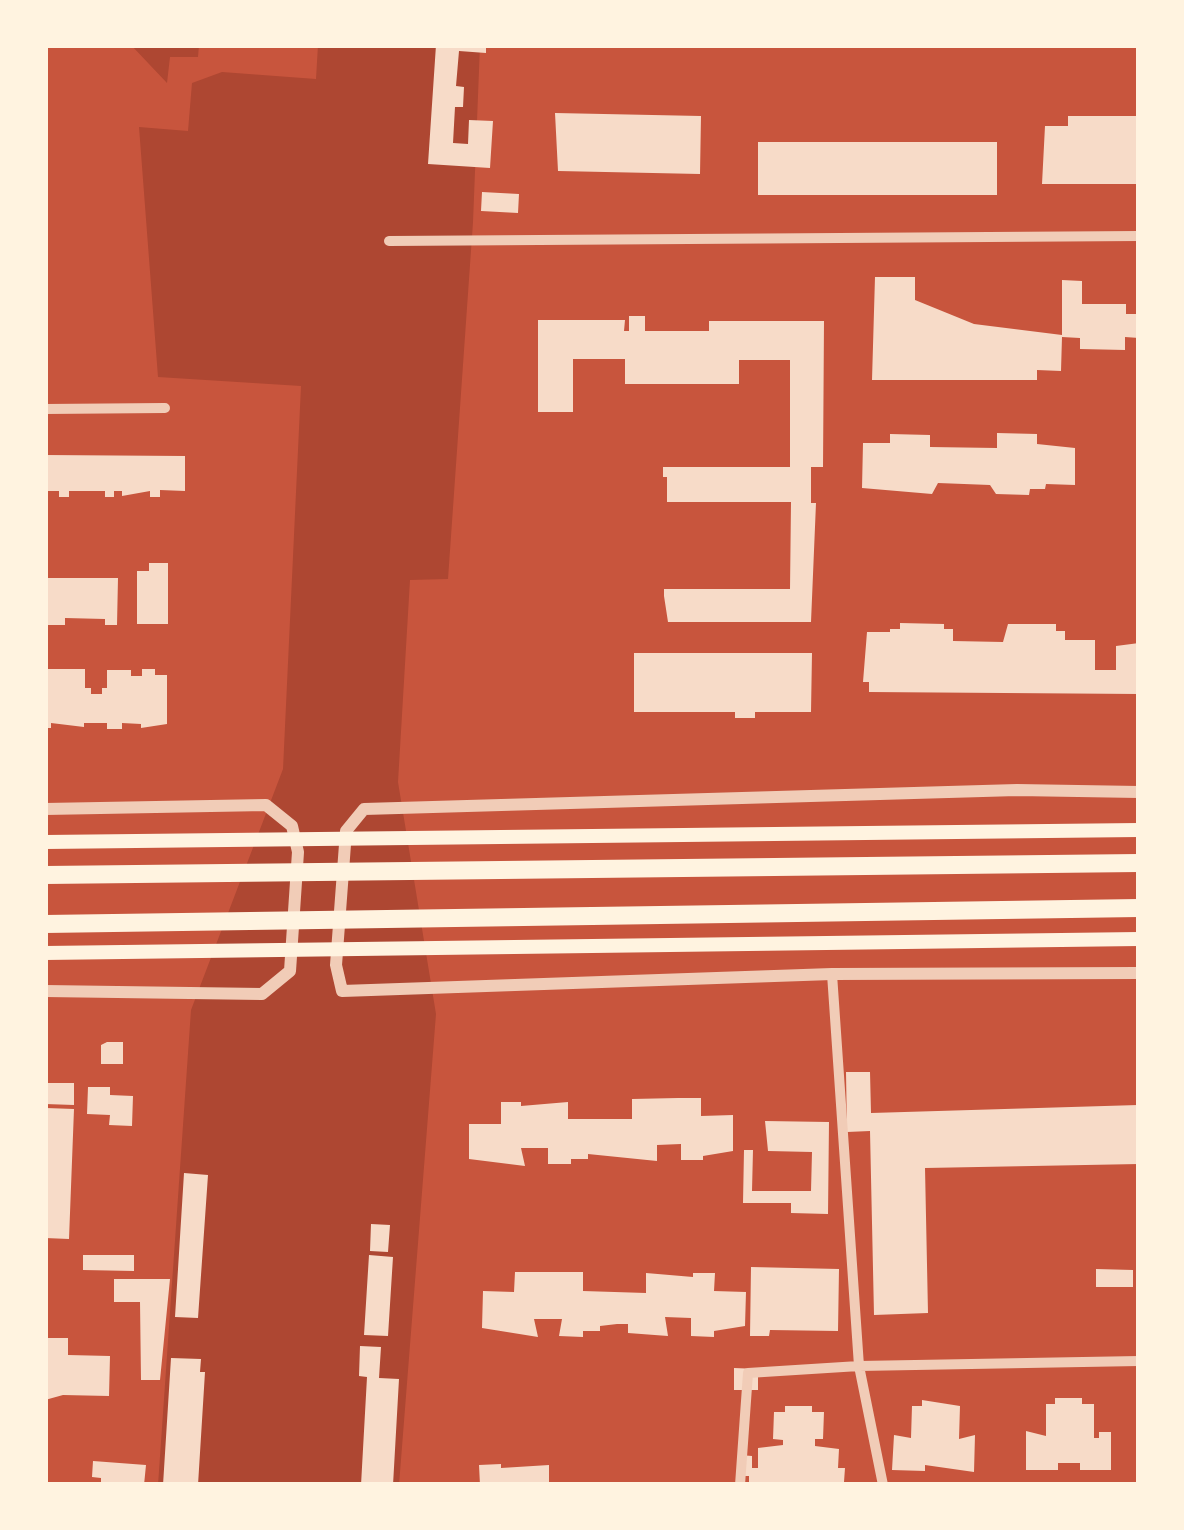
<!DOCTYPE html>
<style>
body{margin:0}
#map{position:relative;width:1184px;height:1530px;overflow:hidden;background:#c8553d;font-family:Lato,sans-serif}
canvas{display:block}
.frame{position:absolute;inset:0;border:48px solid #fff3e0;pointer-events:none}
</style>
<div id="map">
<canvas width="1184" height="1530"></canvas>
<div class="frame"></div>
</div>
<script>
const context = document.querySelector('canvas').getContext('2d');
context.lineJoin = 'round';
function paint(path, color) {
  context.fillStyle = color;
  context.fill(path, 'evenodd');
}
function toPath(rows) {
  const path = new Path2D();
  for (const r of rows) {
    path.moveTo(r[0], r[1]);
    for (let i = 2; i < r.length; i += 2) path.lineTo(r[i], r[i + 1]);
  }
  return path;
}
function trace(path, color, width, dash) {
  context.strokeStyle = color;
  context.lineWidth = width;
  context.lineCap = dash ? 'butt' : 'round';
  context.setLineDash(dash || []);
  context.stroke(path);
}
paint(toPath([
 [131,45,199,45,198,57,170,57,167,83],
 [318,45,480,45,473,222,448,579,410,580,398,782,436,1014,399,1485,158,1485,191,1010,283,769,301,386,158,377,139,127,188,131,192,83,222,72,316,79]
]), '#ae4732');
paint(toPath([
 [436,45,486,45,486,53,459,51,456,86,464,87,463,107,455,107,453,143,468,144,469,120,493,121,490,168,428,164],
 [555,113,701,116,700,174,558,171],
 [1068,116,1139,116,1139,184,1042,184,1045,126,1068,126],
 [758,142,997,142,997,195,758,195],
 [482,192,519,194,518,213,481,211],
 [875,277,915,277,915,300,974,324,1062,335,1062,280,1082,281,1082,304,1126,304,1126,314,1139,314,1139,338,1125,337,1125,350,1080,349,1080,338,1062,337,1061,371,1037,370,1037,380,872,380],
 [629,316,645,316,645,331,709,331,709,321,824,321,823,467,811,467,811,503,816,503,811,622,668,622,664,596,664,589,790,589,791,502,667,502,667,477,663,477,663,467,790,467,790,360,739,360,739,384,625,384,625,359,573,359,573,412,538,412,538,320,625,320,624,331,629,331],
 [997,433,1037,434,1037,444,1075,448,1075,485,1046,484,1045,489,1030,489,1029,495,996,494,990,485,938,483,932,494,862,488,863,443,890,443,890,434,930,435,930,447,997,448],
 [45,455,185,456,185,491,160,490,160,497,150,497,150,491,122,496,122,491,114,491,114,497,105,497,105,491,69,491,69,497,59,497,59,491,45,491],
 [149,563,168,563,168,624,137,624,137,571,149,571],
 [45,578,118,578,117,625,105,625,105,619,65,618,65,625,45,625],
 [900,623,944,624,944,629,953,629,953,641,1003,642,1008,624,1056,624,1056,631,1065,631,1065,640,1095,640,1095,670,1116,670,1116,646,1139,643,1139,694,869,692,869,682,863,682,867,632,890,632,890,629,900,629],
 [634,653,812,653,811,712,755,712,755,718,735,718,735,712,634,712],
 [45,669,85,669,85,688,91,688,91,694,102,694,102,688,107,688,107,670,131,670,131,676,142,676,142,669,155,669,155,675,167,675,167,724,141,728,141,724,122,723,122,729,107,729,107,723,84,723,84,727,51,723,51,728,45,728],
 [107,1042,123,1042,123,1064,101,1064,101,1045],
 [846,1072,870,1072,871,1113,1138,1105,1139,1164,925,1168,928,1313,874,1315,870,1131,847,1132],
 [45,1083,74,1083,74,1105,45,1104],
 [88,1087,110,1087,110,1095,133,1096,132,1126,109,1125,110,1115,87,1114],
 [678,1098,701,1098,701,1116,733,1115,733,1151,703,1156,703,1160,681,1160,681,1144,657,1145,657,1161,588,1154,588,1159,571,1159,571,1164,548,1164,548,1148,521,1148,525,1166,469,1159,469,1124,501,1124,501,1102,521,1102,521,1106,568,1102,568,1119,632,1119,632,1099],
 [46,1108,74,1109,69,1239,45,1238],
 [765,1121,829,1122,828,1214,791,1213,791,1203,743,1203,744,1150,753,1150,752,1191,811,1191,812,1152,768,1151],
 [184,1173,208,1175,198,1318,175,1317],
 [371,1224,390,1225,388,1252,370,1251],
 [83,1255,134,1255,134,1271,83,1270],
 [369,1255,393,1257,388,1336,364,1335],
 [751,1267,839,1269,838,1331,770,1330,769,1336,750,1336],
 [1096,1269,1133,1270,1133,1287,1096,1287],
 [515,1272,583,1272,583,1291,646,1293,646,1273,693,1277,693,1273,715,1273,714,1291,746,1292,745,1326,714,1331,714,1337,691,1336,691,1318,665,1317,668,1336,628,1333,628,1324,617,1324,600,1326,600,1331,583,1331,583,1337,559,1336,562,1319,534,1319,538,1337,482,1328,483,1291,514,1292],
 [114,1279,170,1279,160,1380,141,1380,140,1302,114,1302],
 [45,1338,68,1338,68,1355,110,1356,109,1396,63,1395,45,1400],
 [360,1346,381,1347,379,1378,399,1379,393,1485,361,1485,367,1377,359,1376],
 [171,1358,201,1359,200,1372,205,1372,198,1485,163,1485],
 [734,1368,758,1369,758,1390,734,1390],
 [1055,1398,1082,1398,1082,1404,1094,1404,1094,1438,1099,1438,1099,1432,1111,1432,1111,1470,1080,1470,1080,1463,1058,1463,1058,1470,1026,1470,1026,1431,1046,1436,1046,1404,1055,1404],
 [922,1400,960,1406,959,1439,975,1435,974,1472,925,1465,925,1471,892,1470,894,1435,911,1438,912,1406,922,1406],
 [785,1406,812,1406,812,1412,824,1412,823,1439,815,1439,815,1446,839,1449,838,1468,845,1468,844,1482,749,1485,749,1476,739,1476,740,1455,752,1456,752,1468,758,1468,758,1448,783,1445,783,1440,773,1439,774,1412,785,1412],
 [93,1461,146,1465,144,1485,101,1485,101,1478,92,1477],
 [501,1464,501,1468,549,1465,549,1485,480,1485,479,1465]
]), '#f7dbc8');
trace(toPath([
 [389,241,1139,236],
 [45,409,165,408],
 [832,974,859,1366,883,1485],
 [740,1485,748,1373,859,1366,1139,1361]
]), '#f1ccb7', 10);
trace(toPath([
 [1139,792,1017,790,364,809,346,831,336,965,342,991,832,974,1139,973],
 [45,809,266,805,292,826,298,852,290,971,262,994,45,991]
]), '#f1ccb7', 12);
trace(toPath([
 [45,842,1139,830],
 [45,953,1139,939]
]), '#fff3e0', 14);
trace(toPath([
 [45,875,1139,863],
 [45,924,1139,908]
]), '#fff3e0', 18);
</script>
